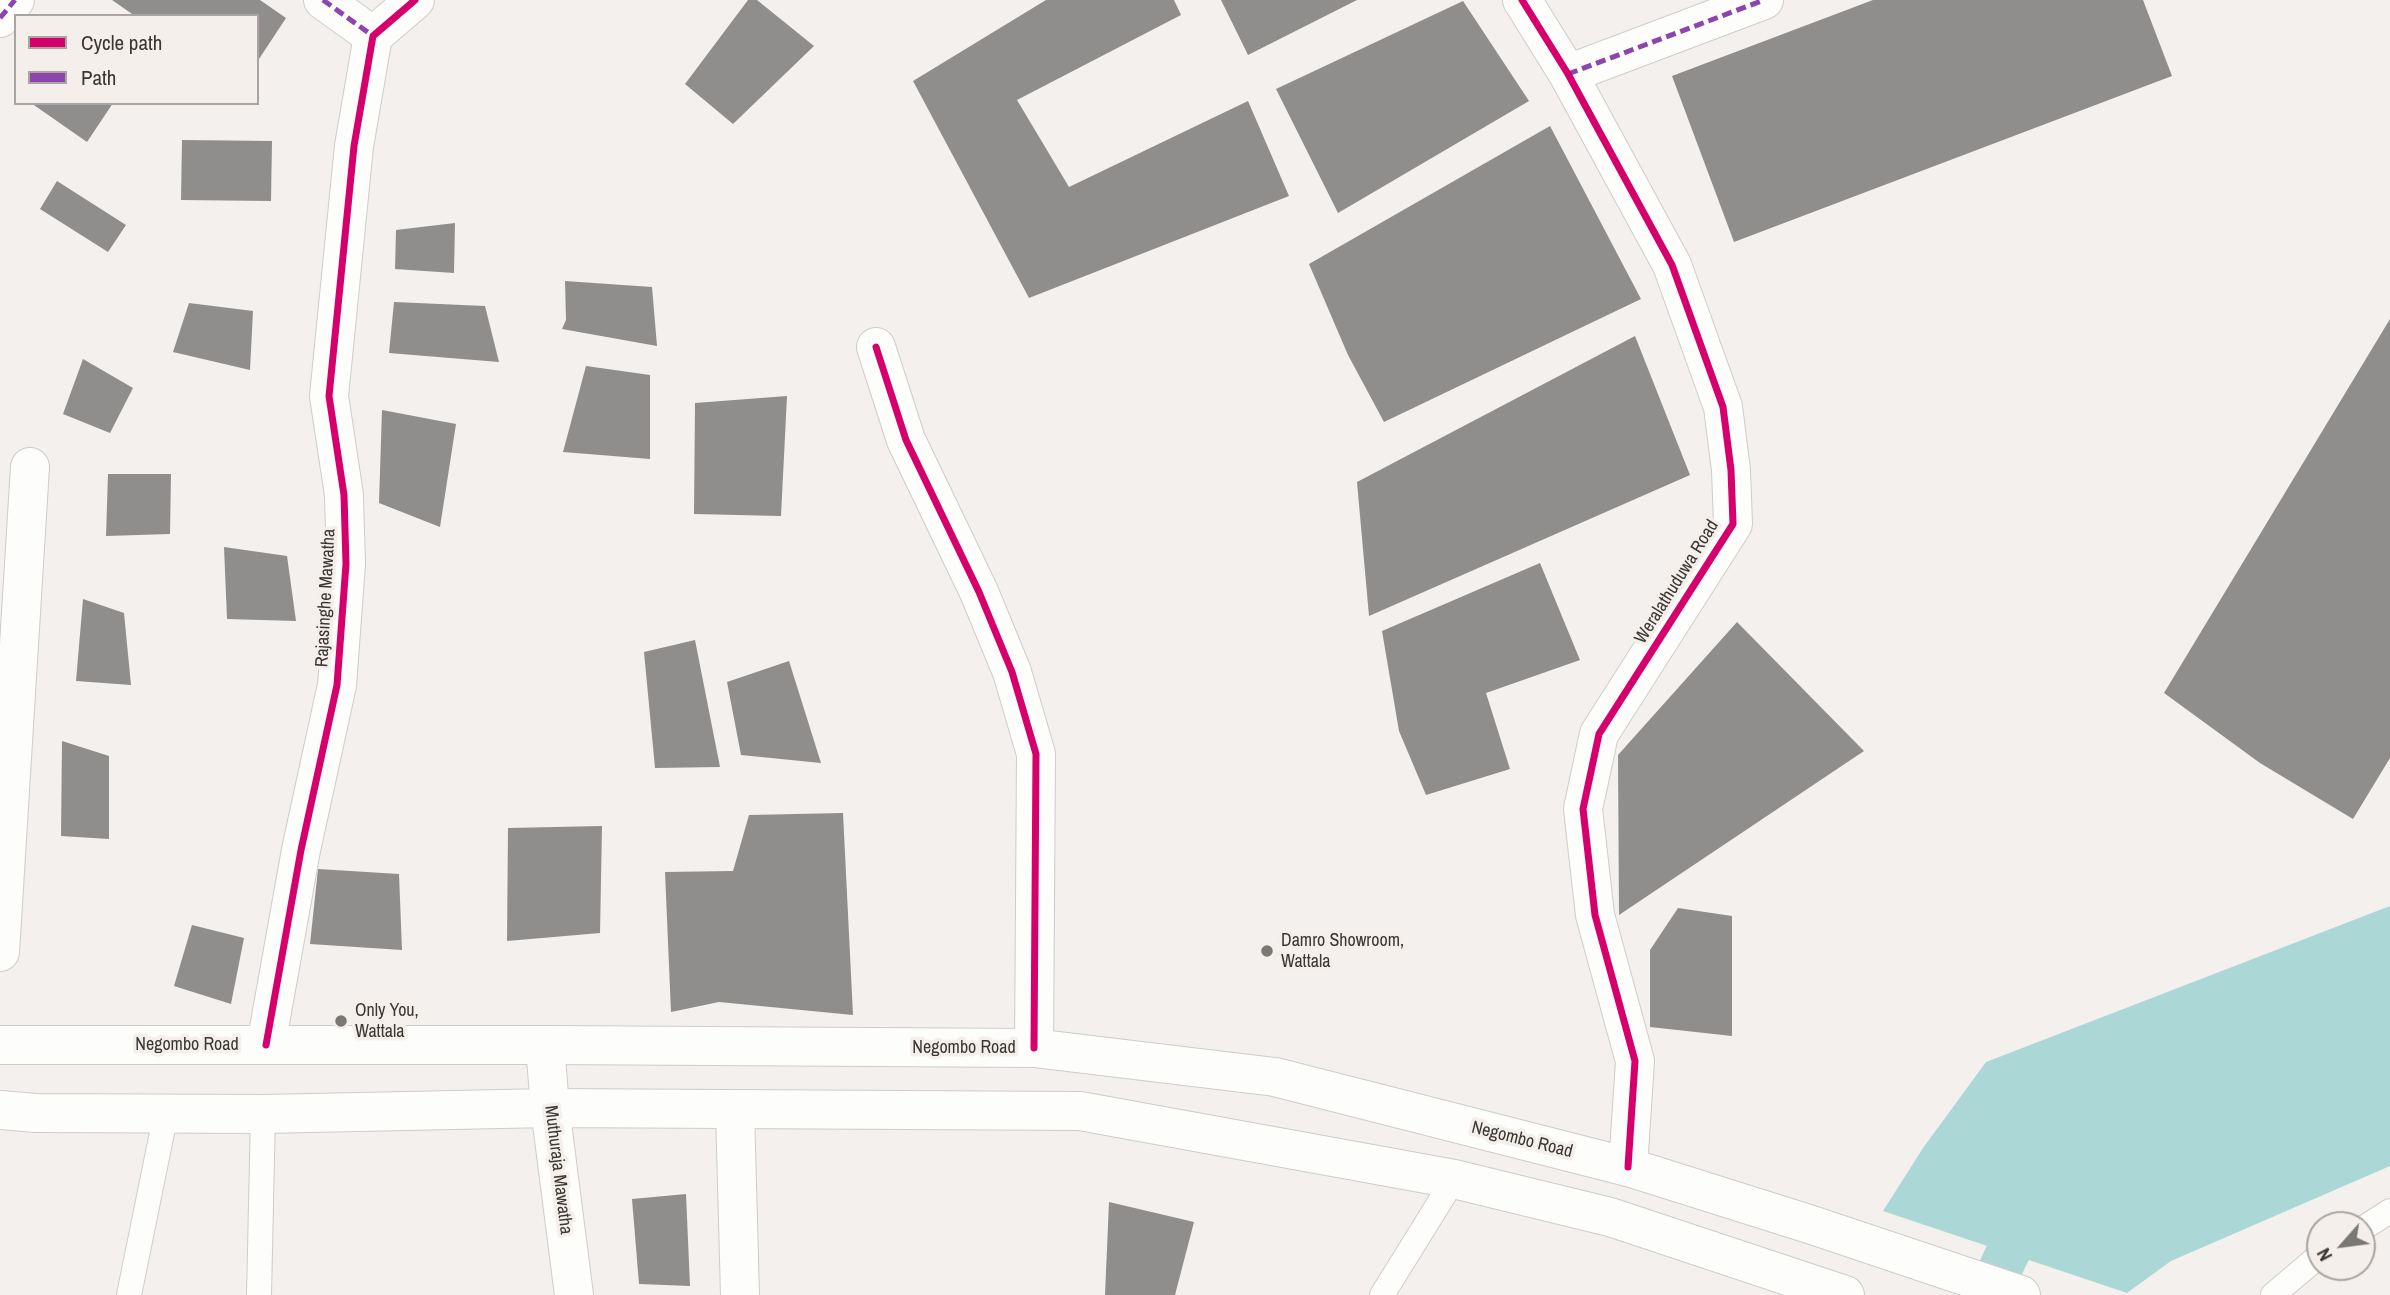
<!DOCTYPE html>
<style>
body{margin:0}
#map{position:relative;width:2390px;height:1295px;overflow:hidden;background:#f3f0ed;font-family:"Archivo Narrow",sans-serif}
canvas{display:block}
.legend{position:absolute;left:14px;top:14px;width:245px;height:91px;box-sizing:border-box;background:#f5efeb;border:2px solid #aaa5a2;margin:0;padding:9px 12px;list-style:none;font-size:21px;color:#393735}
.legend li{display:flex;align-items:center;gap:14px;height:35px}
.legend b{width:35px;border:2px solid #aaa5a2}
.north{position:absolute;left:2306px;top:1211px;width:70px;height:70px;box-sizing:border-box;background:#f5efeb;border:2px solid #aaa5a2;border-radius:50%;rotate:242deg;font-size:19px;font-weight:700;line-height:28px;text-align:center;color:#393735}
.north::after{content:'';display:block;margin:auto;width:24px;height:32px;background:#7a7875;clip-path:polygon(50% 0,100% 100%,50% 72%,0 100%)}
</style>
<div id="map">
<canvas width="2390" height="1295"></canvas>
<ul class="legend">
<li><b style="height:9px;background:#d6006c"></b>Cycle path</li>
<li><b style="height:9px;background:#8e44ad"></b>Path</li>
</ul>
<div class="north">N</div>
</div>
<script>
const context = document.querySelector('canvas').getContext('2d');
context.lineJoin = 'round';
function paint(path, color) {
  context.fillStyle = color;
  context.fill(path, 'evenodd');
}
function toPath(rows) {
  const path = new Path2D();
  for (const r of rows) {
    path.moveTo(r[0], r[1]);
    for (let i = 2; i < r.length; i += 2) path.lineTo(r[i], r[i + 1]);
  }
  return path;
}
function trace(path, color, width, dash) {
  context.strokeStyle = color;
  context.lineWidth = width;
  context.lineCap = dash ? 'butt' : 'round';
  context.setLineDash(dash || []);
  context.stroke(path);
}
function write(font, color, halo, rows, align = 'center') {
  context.font = font + ' "Archivo Narrow",sans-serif';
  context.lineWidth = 7;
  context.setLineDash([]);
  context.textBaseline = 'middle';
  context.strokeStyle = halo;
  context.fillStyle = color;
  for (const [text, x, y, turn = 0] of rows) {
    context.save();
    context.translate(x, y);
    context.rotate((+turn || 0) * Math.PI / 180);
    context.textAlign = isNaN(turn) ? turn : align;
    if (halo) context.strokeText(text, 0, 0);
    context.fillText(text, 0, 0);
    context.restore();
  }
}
paint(toPath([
 [2390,906,2390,1166,2171,1261,2127,1293,1883,1211,1923,1148,1986,1062]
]), '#abd8d7');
trace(toPath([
 [1988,1295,2033,1199]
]), '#abd8d7', 44);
paint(toPath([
 [112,0,260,0,286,18,257,62,257,16,135,16],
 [748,0,757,0,814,46,733,124,685,84],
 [1046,0,1174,0,1181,15,1017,100,1069,187,1248,101,1289,196,1029,298,913,81],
 [1221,0,1357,0,1248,55],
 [1873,0,2143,0,2172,76,1734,242,1672,76],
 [1463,1,1529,101,1338,213,1276,89],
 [31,103,113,103,87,142],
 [1550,126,1641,299,1384,422,1348,355,1309,264],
 [182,140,272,141,271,201,181,200],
 [57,181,126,225,108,252,40,209],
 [455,223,454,273,395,269,396,230],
 [565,281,652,287,657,346,562,329,566,320],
 [394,302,485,306,499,362,389,353],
 [189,303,253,311,250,370,173,352],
 [2390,319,2390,758,2353,819,2260,763,2164,693],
 [1635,336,1690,475,1369,616,1357,482],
 [83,359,133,388,110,433,63,414],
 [586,366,650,375,650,459,563,452],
 [787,396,781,516,694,514,695,403],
 [382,410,456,424,440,527,379,503],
 [108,474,171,474,170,534,106,536],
 [224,547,287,556,296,621,227,619],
 [1540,563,1580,660,1486,693,1510,769,1426,795,1399,731,1382,631],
 [83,599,124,613,131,685,76,681],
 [1737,622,1864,751,1619,915,1618,755],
 [695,640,720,767,655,768,644,652],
 [789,661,821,763,741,755,727,682],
 [62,741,109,756,109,839,61,836],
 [843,813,853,1015,719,1002,671,1012,665,872,733,871,749,815],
 [602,826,600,933,507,941,508,828],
 [318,869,399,874,402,950,310,944],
 [1678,908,1732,916,1732,1036,1650,1027,1650,950],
 [192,925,244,938,231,1004,174,986],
 [686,1194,690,1286,639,1284,632,1199],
 [1109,1202,1194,1222,1175,1295,1105,1295]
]), '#8f8e8d');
const lane = toPath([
 [2362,1229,2390,1211],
 [129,1295,166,1113],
 [259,1295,263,1114],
 [1382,1295,1454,1179],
 [2273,1295,2320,1255]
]);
const street = toPath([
 [323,0,373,36],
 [1522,0,1568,74,1672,265,1723,407,1731,470,1733,524,1599,734,1583,809,1595,915,1635,1061,1628,1167],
 [0,18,15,0],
 [1568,74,1764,0],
 [876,347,906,440,979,592,1012,672,1036,754,1034,1048],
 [0,952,30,467],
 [266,1045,301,850,337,685,346,564,344,495,329,396,354,146,373,36,415,0],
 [735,1110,740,1295]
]);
const secondary = toPath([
 [545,1045,550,1108,574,1295]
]);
const highway = toPath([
 [0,1045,545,1045,1034,1048,1275,1077,1628,1167,1812,1225,2021,1295],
 [0,1110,36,1113,263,1114,550,1108,1080,1111,1454,1179,1610,1217,1845,1295]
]);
trace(lane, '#cfccca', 26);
trace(street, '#cfccca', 40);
trace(secondary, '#cfccca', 40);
trace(highway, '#cfccca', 40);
trace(lane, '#fdfdfc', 24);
trace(street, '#fdfdfc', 38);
trace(secondary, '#fdfdfc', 38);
trace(highway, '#fdfdfc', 38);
trace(toPath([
 [323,0,373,36],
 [0,18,15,0],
 [1568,74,1764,0]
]), '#8e44ad', 5, [10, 5]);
trace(toPath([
 [1522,0,1568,74,1672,265,1723,407,1731,470,1733,524,1599,734,1583,809,1595,915,1635,1061,1628,1167],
 [876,347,906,440,979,592,1012,672,1036,754,1034,1048],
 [266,1045,301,850,337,685,346,564,344,495,329,396,354,146,373,36,415,0]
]), '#d6006c', 7);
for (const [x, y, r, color] of [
 [1267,951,7,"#7a7875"],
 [341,1021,7,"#7a7875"]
]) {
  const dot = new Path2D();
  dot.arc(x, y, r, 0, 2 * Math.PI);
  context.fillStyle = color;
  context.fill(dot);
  trace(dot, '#f5efeb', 2.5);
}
write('18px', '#393735', '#f5efeb', [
 ["Weralathuduwa Road",1677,582,-58],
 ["Rajasinghe Mawatha",326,598,-87],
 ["Negombo Road",187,1045],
 ["Negombo Road",964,1048],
 ["Negombo Road",1522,1140,14],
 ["Muthuraja Mawatha",558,1170,83]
]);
write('18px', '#393735', '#f5efeb', [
 ["Damro Showroom,",1281,941],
 ["Wattala",1281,962],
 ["Only You,",355,1011],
 ["Wattala",355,1032]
], 'left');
</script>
